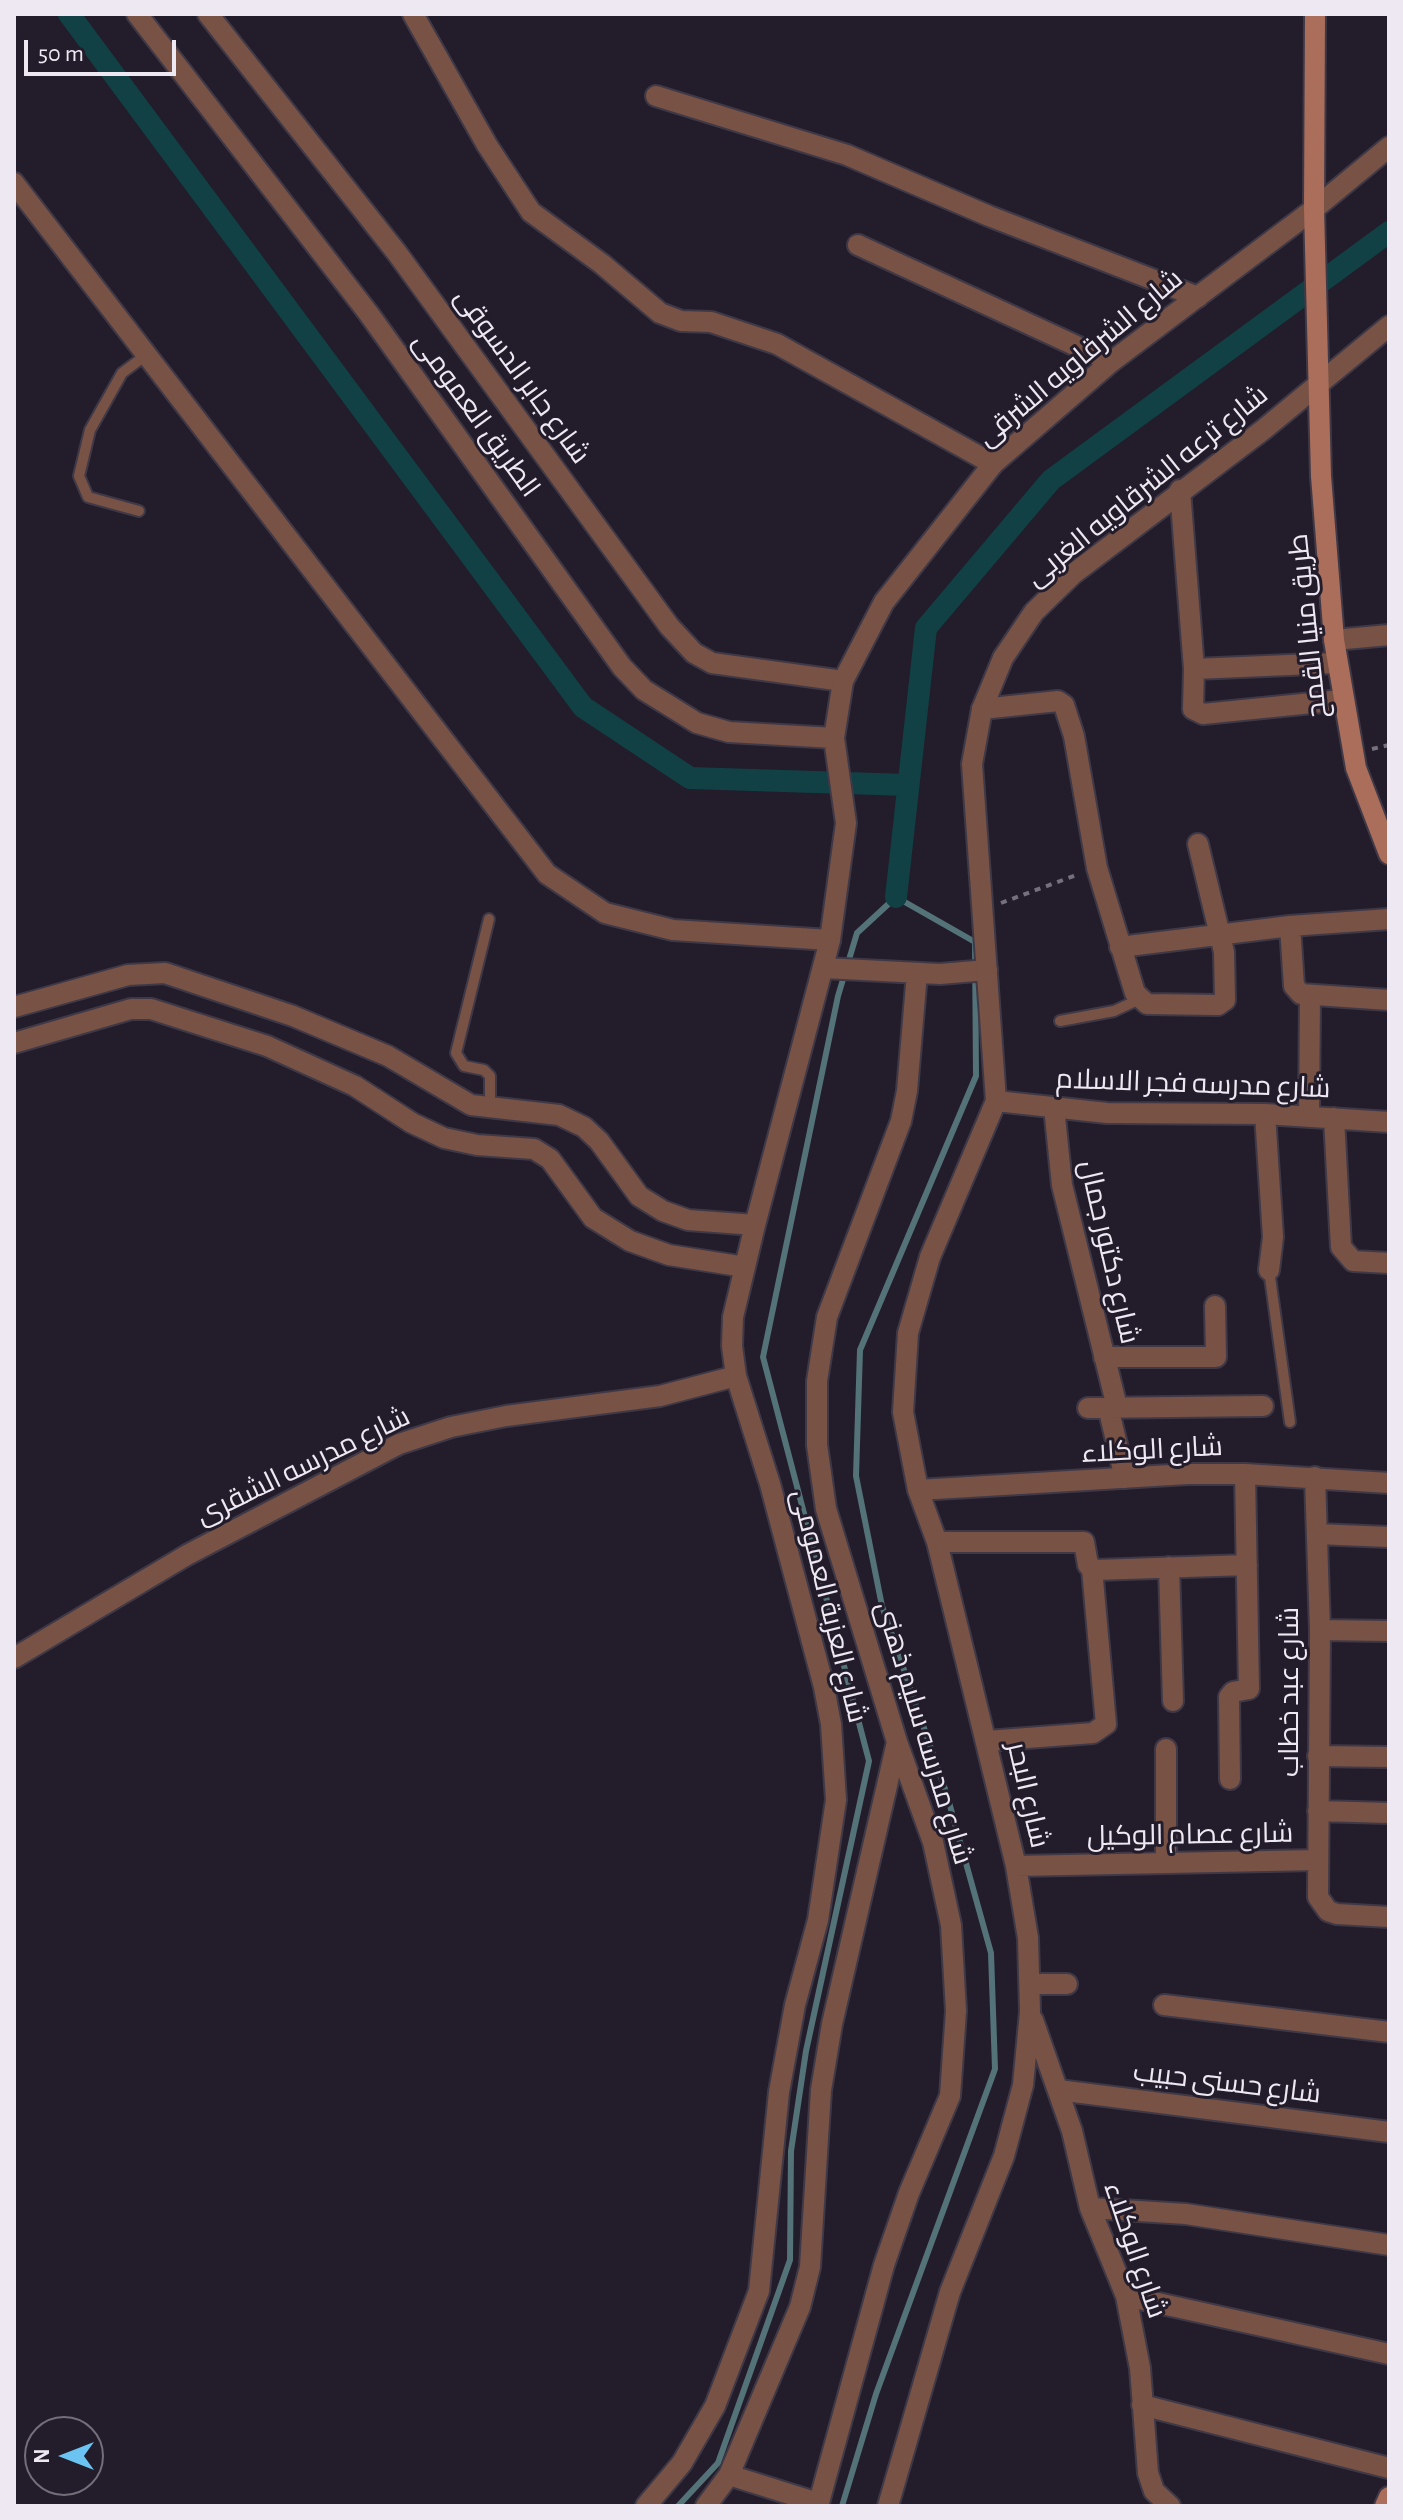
<!DOCTYPE html>
<meta charset="utf-8">
<style>
body{margin:0}
#map{position:relative;width:1403px;height:2520px;overflow:hidden;background:#231c2b;font-family:"Alegreya Sans",sans-serif}
canvas{display:block}
.frame{position:absolute;inset:0;border:16px solid #ede8f2;pointer-events:none}
.north{position:absolute;left:24px;top:2416px;width:80px;height:80px;box-sizing:border-box;background:#231c2b;border:2px solid #746e7b;border-radius:50%;rotate:270deg;font-size:22px;font-weight:700;line-height:32px;text-align:center;color:#ede8f2}
.north::after{content:'';display:block;margin:auto;width:28px;height:36px;background:#6bc3f2;clip-path:polygon(50% 0,100% 100%,50% 72%,0 100%)}
.scale{position:absolute;left:24px;top:40px;width:152px;height:36px;box-sizing:border-box;border:4px solid #ede8f2;border-top:0;padding-left:10px;font-size:24px;line-height:28px;white-space:nowrap;color:#ede8f2;-webkit-text-stroke:6px #231c2b;paint-order:stroke}
</style>
<div id="map">
<canvas width="1403" height="2520"></canvas>
<div class="frame"></div>
<div class="north">N</div>
<div class="scale">50 m</div>
</div>
<script>
const context = document.querySelector('canvas').getContext('2d');
context.lineJoin = 'round';
function toPath(rows) {
  const path = new Path2D();
  for (const r of rows) {
    path.moveTo(r[0], r[1]);
    for (let i = 2; i < r.length; i += 2) path.lineTo(r[i], r[i + 1]);
  }
  return path;
}
function trace(path, color, width, dash) {
  context.strokeStyle = color;
  context.lineWidth = width;
  context.lineCap = dash ? 'butt' : 'round';
  context.setLineDash(dash || []);
  context.stroke(path);
}
function write(font, color, halo, rows, align = 'center') {
  context.font = font + ' "Alegreya Sans",Cairo,sans-serif';
  context.lineWidth = 6;
  context.setLineDash([]);
  context.textBaseline = 'middle';
  context.strokeStyle = halo;
  context.fillStyle = color;
  for (const [text, x, y, turn = 0] of rows) {
    context.save();
    context.translate(x, y);
    context.rotate((+turn || 0) * Math.PI / 180);
    context.textAlign = isNaN(turn) ? turn : align;
    if (halo) context.strokeText(text, 0, 0);
    context.fillText(text, 0, 0);
    context.restore();
  }
}
trace(toPath([
 [678,2506,718,2463,790,2260,791,2151,806,2051,869,1761,763,1357,838,996,857,933,896,897,975,942,976,1076,860,1350,856,1476,882,1606,947,1795,991,1953,995,2069,876,2394,842,2506]
]), '#537379', 6);
trace(toPath([
 [69,14,583,707,690,778,908,785],
 [896,897,926,628,1051,480,1389,232]
]), '#114145', 22);
const service = toPath([
 [139,511,88,497,79,476,90,430,122,373,146,355],
 [489,919,456,1053,464,1066,484,1070,490,1076,490,1109],
 [1060,1021,1114,1011,1140,999],
 [1269,1270,1290,1422]
]);
const minor = toPath([
 [208,14,397,253,669,626,694,653,712,663,843,681],
 [413,14,487,145,531,212,602,264,660,313,681,321,711,322,777,344,993,464],
 [656,96,847,155,989,216,1198,297],
 [858,245,1111,362],
 [1180,490,1194,669],
 [1334,640,1389,635],
 [1336,663,1194,669,1193,709,1203,714,1342,700],
 [982,709,1058,701,1064,705,1074,736,1097,868,1135,993,1147,1004,1218,1005,1225,1000,1224,952,1198,844],
 [1290,926,1294,986,1301,994,1389,1000],
 [1120,947,1290,926,1389,919],
 [824,968,940,974,987,970],
 [14,1007,128,975,165,973,293,1016,388,1056,471,1105,559,1115,584,1127,599,1141,639,1196,663,1211,688,1220,755,1225],
 [14,1043,131,1009,151,1009,267,1046,355,1086,412,1123,444,1138,477,1145,534,1149,550,1159,593,1218,630,1241,669,1255,745,1267],
 [1054,1107,1062,1185,1117,1407],
 [1265,1114,1273,1237,1269,1270],
 [1309,1117,1310,996],
 [1334,1118,1341,1247,1353,1261,1389,1263],
 [1104,1357,1216,1357,1215,1306],
 [1108,1407,1125,1478],
 [1088,1408,1263,1406],
 [1315,1477,1320,1630,1318,1897,1328,1911,1337,1914,1389,1917],
 [918,1490,1188,1474,1245,1474,1389,1483],
 [1317,1534,1389,1537],
 [937,1542,1084,1542,1088,1565,1095,1570,1247,1565],
 [1169,1567,1173,1701],
 [1320,1630,1389,1631],
 [14,1658,187,1555,399,1444,451,1427,506,1416,660,1396,736,1376],
 [987,1741,1093,1733,1106,1724,1092,1569],
 [1166,1749,1166,1863],
 [1318,1756,1389,1757],
 [1230,1779,1229,1697,1233,1692,1249,1689,1245,1474],
 [1318,1811,1389,1813],
 [1016,1866,1318,1860],
 [1030,1984,1067,1984],
 [1164,2005,1389,2032],
 [1033,2020,1072,2131,1090,2208,1126,2296,1140,2368,1148,2473,1154,2491,1170,2506],
 [1058,2090,1389,2132],
 [1090,2208,1186,2214,1389,2245],
 [1126,2296,1389,2354],
 [1142,2405,1389,2468],
 [729,2475,818,2503],
 [646,2506,682,2463,715,2406,759,2291,779,2092,795,2005,818,1920,836,1800,831,1724,824,1687,770,1484,736,1376,732,1346,733,1317,755,1225,830,940],
 [706,2506,729,2475,800,2307,810,2267,821,2090,832,2024,897,1742],
 [818,2506,884,2265,909,2193,950,2096,956,2011,951,1925,933,1842,897,1742,826,1509,817,1445,817,1381,827,1317,901,1121,907,1091,917,973],
 [888,2506,950,2292,1004,2156,1023,2085,1030,2012,1028,1938,1016,1866,937,1542,918,1490,903,1412,908,1333,930,1257,996,1101,1107,1113,1265,1114,1389,1122]
]);
const tertiary = toPath([
 [137,14,369,314,622,667,644,690,697,723,729,732,834,738],
 [14,183,547,874,605,913,673,930,830,940,846,823,834,738,843,681,884,602,993,464,1111,362,1314,209,1389,147],
 [996,1101,972,764,982,709,1003,658,1034,612,1073,574,1263,430,1389,326]
]);
const secondary = toPath([
 [1315,14,1314,209,1321,476,1334,640,1356,768,1389,854],
 [1385,2506,1389,2497]
]);
trace(service, '#3f3947', 14);
trace(minor, '#3f3947', 24);
trace(tertiary, '#3f3947', 24);
trace(secondary, '#3f3947', 24);
trace(toPath([
 [1372,749,1389,745],
 [1001,903,1079,874]
]), '#76707d', 4, [6, 6]);
trace(service, '#785245', 10);
trace(minor, '#785245', 20);
trace(tertiary, '#785245', 20);
trace(secondary, '#ab6e5a', 20);
write('28px', '#ede8f2', '#231c2b', [
 ["شارع الشرقاويه الشرقى",1080,358,-40],
 ["شارع جابر الدسوقى",522,376,54],
 ["الطريق العمومى",476,415,54],
 ["شارع ترعه الشرقاويه الغربى",1147,486,-39],
 ["طريق منيا القمح",1308,626,-96],
 ["شارع مدرسه فجر الاسلام",1193,1084,2],
 ["شارع دكتور جمال",1109,1252,77],
 ["شارع الوكلاء",1152,1450,-3],
 ["شارع مدرسه الشقرى",303,1466,-26],
 ["شارع العزبة العمومى",829,1606,76],
 ["شارع عبد خطاب",1290,1692,-90],
 ["شارع مدرسه سليم ذهنى",924,1733,73],
 ["شارع البحر",1028,1795,77],
 ["شارع عصام الوكيل",1190,1835,-1],
 ["شارع حسنى حبيب",1227,2083,7],
 ["شارع الوكلاء",1135,2250,71]
]);
</script>
